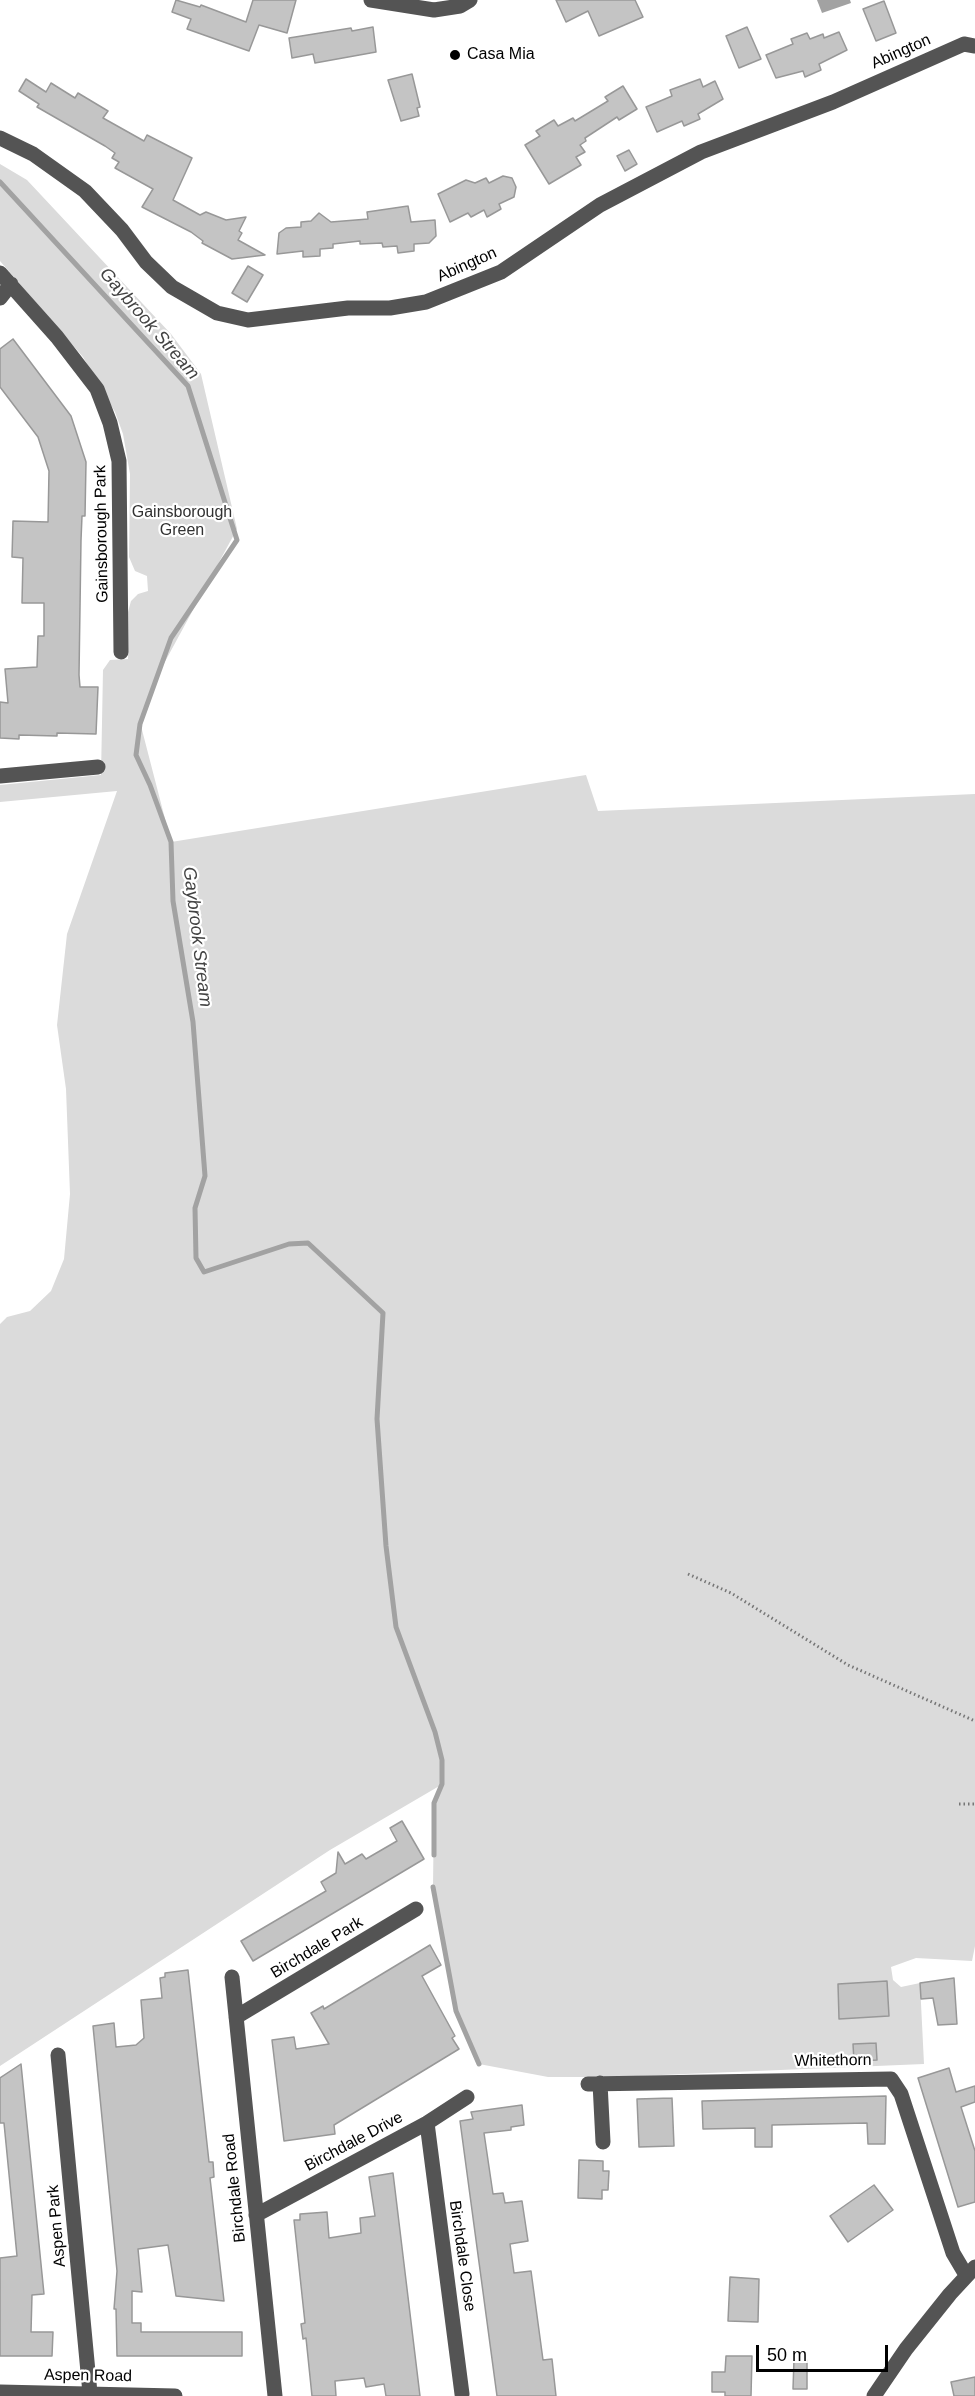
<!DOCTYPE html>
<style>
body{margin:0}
#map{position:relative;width:975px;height:2396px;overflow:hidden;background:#fff;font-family:Helvetica,sans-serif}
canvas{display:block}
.scale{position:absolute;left:756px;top:2345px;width:132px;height:27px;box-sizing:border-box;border:3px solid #000;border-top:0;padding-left:8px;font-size:18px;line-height:21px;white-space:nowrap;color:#000;-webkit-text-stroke:4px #fff;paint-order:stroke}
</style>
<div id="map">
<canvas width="975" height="2396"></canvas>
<div class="scale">50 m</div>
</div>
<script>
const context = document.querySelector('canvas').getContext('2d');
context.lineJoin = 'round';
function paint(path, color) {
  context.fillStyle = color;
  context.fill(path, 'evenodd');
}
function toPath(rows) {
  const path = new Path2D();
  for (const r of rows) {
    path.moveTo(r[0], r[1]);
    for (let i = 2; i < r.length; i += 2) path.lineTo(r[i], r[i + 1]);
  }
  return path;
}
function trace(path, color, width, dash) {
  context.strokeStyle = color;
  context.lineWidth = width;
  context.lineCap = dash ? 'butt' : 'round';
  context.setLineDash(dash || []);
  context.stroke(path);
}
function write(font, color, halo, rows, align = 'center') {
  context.font = font + ' Helvetica,sans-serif';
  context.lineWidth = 4.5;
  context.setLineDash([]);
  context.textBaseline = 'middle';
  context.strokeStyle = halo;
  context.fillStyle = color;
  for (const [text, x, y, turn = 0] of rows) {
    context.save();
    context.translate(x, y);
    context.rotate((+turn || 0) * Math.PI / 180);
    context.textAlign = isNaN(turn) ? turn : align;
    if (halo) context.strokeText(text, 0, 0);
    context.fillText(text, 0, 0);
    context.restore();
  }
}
paint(toPath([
 [0,164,27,180,171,334,201,374,237,529,161,669,141,726,171,842,586,775,598,811,975,794,975,1946,972,1961,916,1958,891,1967,893,1980,901,1987,920,1983,924,2064,613,2077,548,2077,479,2064,456,2011,433,1887,434,1803,441,1785,330,1850,0,2066,0,1324,7,1317,30,1311,51,1291,64,1259,70,1194,66,1089,57,1025,67,934,117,791,0,802,0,785,101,775,103,670,110,660,128,659,128,612,131,601,138,594,148,591,147,576,135,571,129,557,130,474,123,434,115,412,83,357,0,261]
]), '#dbdbdb');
paint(toPath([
 [817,0,850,0,851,3,822,13]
]), '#a2a2a2');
trace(toPath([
 [0,182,188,386,237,540,171,638,140,724,136,755,150,785,171,842,173,901,193,1022,205,1176,195,1208,196,1258,204,1272,289,1244,308,1243,383,1313,377,1419,386,1546,396,1627,435,1732,442,1760,442,1784,434,1803,434,1855],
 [433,1887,456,2011,479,2064]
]), '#a2a2a2', 5);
const building = toPath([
 [176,0,200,7,201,5,246,22,253,0,296,0,287,33,259,25,249,51,187,29,191,19,172,12,176,0],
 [556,0,635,0,643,17,599,36,588,11,566,22,556,0],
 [884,1,896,33,876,41,863,9,884,1],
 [373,27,376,52,315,63,313,54,292,58,289,38,351,28,352,31,373,27],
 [747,27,761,59,739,68,726,36,747,27],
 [839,32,847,50,819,64,821,70,805,77,803,71,776,78,766,55,793,44,791,39,807,33,810,39,823,34,824,38,839,32],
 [412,74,420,107,417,108,419,116,401,121,388,80,412,74],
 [26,79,46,92,51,83,75,98,78,93,108,111,103,118,144,141,147,135,192,158,173,200,200,215,206,212,226,220,246,217,239,231,242,233,238,240,265,255,232,259,202,243,203,241,191,232,142,207,153,189,115,168,119,162,112,158,115,153,105,146,37,107,39,104,19,91,26,79],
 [700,79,703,87,715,81,723,99,698,114,700,119,684,126,682,121,657,132,646,107,672,96,670,90,700,79],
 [623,86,637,109,619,120,617,117,585,138,586,141,580,145,585,152,576,157,581,165,549,184,525,145,540,136,536,131,554,120,558,126,573,118,575,121,608,101,605,97,623,86],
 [629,150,637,164,625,171,617,156,629,150],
 [503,176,512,178,516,187,514,197,499,204,501,209,487,217,484,210,471,217,468,213,450,222,438,194,466,180,475,183,486,178,489,183,503,176],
 [408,206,411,222,435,220,436,236,429,243,414,244,414,251,398,253,397,246,383,247,382,243,360,244,360,241,333,244,333,248,320,249,320,256,303,257,303,251,277,254,279,233,286,228,301,227,301,222,311,221,319,213,331,222,368,219,367,212,408,206],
 [248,266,263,275,247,302,232,293,248,266],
 [13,339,71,416,86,462,85,516,82,516,81,540,79,675,80,687,98,687,96,734,57,733,57,736,19,735,19,739,0,738,0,702,8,703,5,669,37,667,38,636,44,636,44,603,22,603,23,558,12,557,13,521,48,522,49,471,38,437,0,387,0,349,13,339],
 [402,1821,424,1859,253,1961,241,1941,326,1891,321,1882,336,1873,338,1852,345,1864,362,1854,366,1859,397,1841,390,1828,402,1821],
 [430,1945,441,1965,422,1976,455,2036,452,2038,459,2049,334,2125,335,2134,284,2141,272,2040,294,2037,296,2049,329,2044,311,2013,323,2006,324,2009,430,1945],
 [188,1970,209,2162,213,2162,214,2177,210,2178,224,2301,176,2296,168,2245,138,2249,142,2292,132,2291,132,2323,141,2323,141,2332,242,2332,242,2356,117,2356,116,2309,114,2309,117,2271,93,2026,114,2023,116,2047,136,2045,144,2038,141,2000,162,1998,160,1978,165,1977,165,1973,188,1970],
 [954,1978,957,2024,938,2025,933,1998,921,1999,920,1983,954,1978],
 [887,1981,889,2016,839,2019,838,1984,887,1981],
 [876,2043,877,2060,854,2061,853,2044,876,2043],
 [21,2064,44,2294,32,2295,31,2332,53,2332,52,2356,0,2356,0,2258,17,2256,4,2123,0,2123,0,2078,21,2064],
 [949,2068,956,2092,975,2086,975,2102,961,2107,975,2151,975,2202,958,2207,918,2078,949,2068],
 [886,2096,885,2144,868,2144,867,2123,772,2125,772,2147,755,2147,755,2128,703,2129,702,2101,886,2096],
 [672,2098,674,2146,639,2147,637,2099,672,2098],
 [522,2105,524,2125,511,2127,511,2130,484,2133,493,2194,503,2193,505,2203,522,2201,528,2241,510,2244,514,2273,531,2271,543,2360,552,2359,556,2396,497,2396,460,2121,473,2119,471,2112,522,2105],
 [579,2160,603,2161,603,2171,609,2171,608,2190,602,2190,602,2199,578,2198,579,2160],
 [393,2173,420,2396,386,2396,384,2384,366,2387,364,2378,335,2381,336,2396,312,2396,306,2338,303,2339,301,2324,305,2323,294,2220,300,2220,300,2214,327,2212,329,2238,361,2233,360,2218,375,2216,369,2177,393,2173],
 [874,2185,893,2210,848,2242,830,2216,874,2185],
 [730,2277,759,2279,758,2322,728,2321,730,2277],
 [726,2356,752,2356,751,2396,725,2396,725,2392,712,2392,712,2372,725,2372,726,2356],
 [794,2359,807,2360,807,2389,793,2389,794,2359],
 [975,2377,975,2396,954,2396,951,2382,975,2377]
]);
paint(building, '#c4c4c4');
trace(building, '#989898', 1.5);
trace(toPath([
 [688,1574,731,1593,848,1665,975,1721],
 [959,1804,975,1804]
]), '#767676', 3, [1.5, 3]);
trace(toPath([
 [371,0,434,10,460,6,470,0],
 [0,138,33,154,85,191,122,230,146,262,172,287,217,313,248,320,348,308,390,308,426,302,501,272,600,205,701,152,833,102,964,44,975,46],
 [0,273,57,337,97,389,110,423,119,461,121,652],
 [0,298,11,284],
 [0,776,98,767],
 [232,1977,275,2396],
 [236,2017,416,1909],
 [58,2055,90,2393],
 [600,2083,603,2142],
 [588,2084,891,2079,901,2094,953,2253,966,2275],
 [427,2123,462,2394],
 [256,2215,427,2123,467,2097],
 [0,2392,175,2396],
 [874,2396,906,2349,950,2294,975,2267]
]), '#545454', 15);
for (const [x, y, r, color] of [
 [455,55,6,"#000"]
]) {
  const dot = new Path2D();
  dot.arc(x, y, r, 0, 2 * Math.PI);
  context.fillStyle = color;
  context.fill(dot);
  trace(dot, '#fff', 2);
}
write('16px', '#000', '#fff', [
 ["Abington",901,52,-24],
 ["Abington",467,265,-24],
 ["Gainsborough Park",102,534,-91],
 ["Birchdale Park",317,1948,-31],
 ["Whitethorn",833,2061,-1],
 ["Birchdale Drive",354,2142,-28],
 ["Birchdale Road",235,2188,-96],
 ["Aspen Park",57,2226,-95],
 ["Birchdale Close",462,2256,82],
 ["Aspen Road",88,2376,1]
]);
write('16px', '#000', '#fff', [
 ["Casa Mia",467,55]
], 'left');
write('16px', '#323232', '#fff', [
 ["Gainsborough",182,513],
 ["Green",182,531]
]);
write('italic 18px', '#434343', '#fff', [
 ["Gaybrook Stream",149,324,49],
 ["Gaybrook Stream",197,937,83]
]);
</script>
